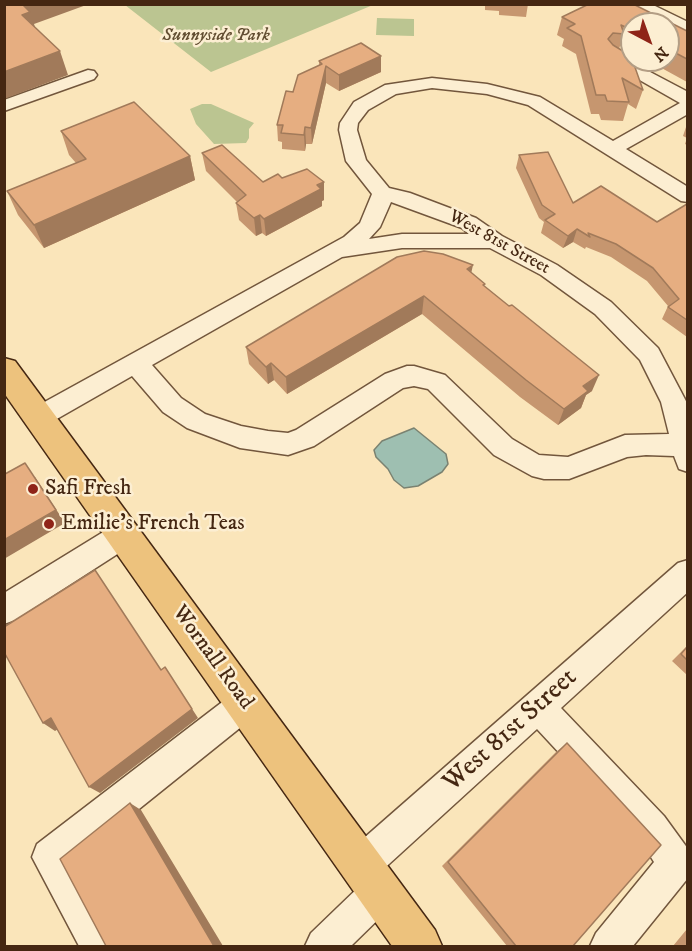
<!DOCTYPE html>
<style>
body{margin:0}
#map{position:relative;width:692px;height:951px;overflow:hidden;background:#fae5ba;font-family:"IM FELL DW Pica",serif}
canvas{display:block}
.frame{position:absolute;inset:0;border:6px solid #452712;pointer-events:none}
.north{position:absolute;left:620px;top:12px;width:60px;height:60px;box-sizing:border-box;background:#fceed2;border:2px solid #b39e85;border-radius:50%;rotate:139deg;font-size:16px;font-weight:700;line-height:24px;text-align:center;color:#452712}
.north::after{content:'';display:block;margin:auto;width:21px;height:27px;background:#8f2418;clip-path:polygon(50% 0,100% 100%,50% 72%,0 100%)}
</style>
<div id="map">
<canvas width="692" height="951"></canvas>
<div class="frame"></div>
<div class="north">N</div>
</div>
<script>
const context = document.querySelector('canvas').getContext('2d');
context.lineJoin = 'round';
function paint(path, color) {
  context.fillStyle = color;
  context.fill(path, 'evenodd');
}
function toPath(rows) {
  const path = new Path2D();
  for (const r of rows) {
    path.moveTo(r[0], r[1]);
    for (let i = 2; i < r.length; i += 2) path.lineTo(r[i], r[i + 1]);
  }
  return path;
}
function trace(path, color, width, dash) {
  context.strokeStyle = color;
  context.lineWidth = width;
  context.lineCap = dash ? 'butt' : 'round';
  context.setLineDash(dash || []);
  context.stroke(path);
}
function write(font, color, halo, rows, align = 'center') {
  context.font = font + ' "IM FELL DW Pica",serif';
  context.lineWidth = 5;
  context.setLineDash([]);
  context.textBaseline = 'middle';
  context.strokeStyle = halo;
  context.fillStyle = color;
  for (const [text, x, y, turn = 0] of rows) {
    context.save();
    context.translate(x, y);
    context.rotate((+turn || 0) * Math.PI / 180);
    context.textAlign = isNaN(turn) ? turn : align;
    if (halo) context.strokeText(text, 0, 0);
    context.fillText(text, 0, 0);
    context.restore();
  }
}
paint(toPath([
 [125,5,373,5,211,72],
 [377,18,414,19,414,36,376,35],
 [202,104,211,104,254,123,249,129,249,138,246,143,214,144,196,124,190,109]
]), '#bbc591');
const water = toPath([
 [414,428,446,454,448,464,442,472,418,486,404,488,394,480,388,469,376,457,374,450,382,441,414,428]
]);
paint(water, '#9ebfb1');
trace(water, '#7a8271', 1.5);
const minor = toPath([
 [629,4,651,4,688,22,688,34,629,4],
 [614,53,688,92,688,114,626,149,688,187,688,202,681,201,528,105,487,94,432,88,396,94,368,110,358,123,357,130,366,160,389,188,410,193,476,218,502,236,557,265,611,302,658,348,688,405,688,472,679,469,674,456,646,455,627,457,569,479,544,479,532,476,494,455,428,389,414,386,403,388,314,446,288,455,240,448,187,428,163,412,132,376,48,424,39,427,30,424,26,417,30,410,344,237,360,223,372,194,346,161,339,130,340,123,354,102,385,85,432,78,487,84,540,97,613,141,680,103,608,62,605,58,608,54,614,53],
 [391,202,462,228,469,234,402,234,369,239,380,227,391,202],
 [402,248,490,248,541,275,595,314,640,360,661,402,669,434,625,435,568,457,539,455,512,439,445,375,414,366,407,366,385,374,296,430,288,433,268,431,241,426,205,414,181,398,152,365,342,257,402,248],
 [88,70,94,71,97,75,94,79,4,111,4,100,88,70],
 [123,522,133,526,137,535,133,544,15,620,4,624,4,593,113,526,123,522],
 [688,560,688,592,561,708,664,816,688,849,688,878,633,946,590,946,596,933,654,862,640,840,537,729,377,875,380,874,393,879,398,892,393,905,351,946,305,946,311,933,364,882,361,883,348,878,343,865,348,852,678,563,688,560],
 [245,688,256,693,261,704,256,715,73,862,118,946,79,946,32,857,37,844,234,693,245,688]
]);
const major = toPath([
 [4,358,15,361,435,930,442,946,392,946,4,393,4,358]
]);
trace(minor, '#72563c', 3);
trace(major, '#452712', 3);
paint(minor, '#fceed2');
paint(major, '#edc27d');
paint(toPath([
 [485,4,528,4,526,17,499,15,499,11,485,10],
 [589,4,633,4,687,31,687,82,647,60,668,60,668,24,632,24,632,52,620,46,619,49,631,56,643,90,636,109,628,104,623,121,601,120,599,114,591,114,576,54,562,46,564,39,557,35,562,17],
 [381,56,381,72,339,91,326,83,312,144,306,144,305,151,282,149,282,142,278,141,277,125,293,92,319,65,319,61],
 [687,124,687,145,685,144,687,138,683,136],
 [61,131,190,156,195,180,44,248,18,215,7,191,76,163,69,155],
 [202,153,263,182,282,178,324,182,324,200,322,201,322,206,266,236,262,233,256,236,239,220,236,203,237,202,206,171],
 [519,155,573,203,657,222,687,204,687,337,662,319,668,306,647,281,611,257,586,247,585,249,573,242,563,248,541,233,544,222,539,218,516,168],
 [471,273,484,286,592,391,586,395,581,408,558,425,520,397,422,314,287,394,274,380,268,384,249,364,246,347],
 [687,646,687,675,672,661],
 [567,743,573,946,507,946,442,866,556,752],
 [687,929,687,946,673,946]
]), '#c6966f');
paint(toPath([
 [21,4,89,4,34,24,38,36,22,15],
 [60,51,68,75,4,99,4,72],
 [381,56,381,72,339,91,339,75],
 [326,66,326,83,312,144,311,128],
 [305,127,306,144,305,151,304,135],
 [190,156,195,180,44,248,34,225],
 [324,182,324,200,322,201,322,206,266,236,264,219],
 [260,215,262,233,256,236,254,218],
 [577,229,573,242,563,248,568,236],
 [473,265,469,283,467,269],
 [424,296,422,314,287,394,286,377],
 [271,363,274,380,268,384,266,367],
 [599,375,592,391,586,395,581,408,558,425,564,409,583,386],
 [35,477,65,523,4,559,4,540],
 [165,667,198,718,100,793,89,787],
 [51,718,63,726,55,731,43,723],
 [130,803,141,810,223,946,214,946]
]), '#a17a5a');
const building = toPath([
 [4,4,22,4,30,12,22,15,60,51,4,72,4,4],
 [589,4,633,4,687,31,687,59,668,49,668,24,632,24,632,30,621,25,624,34,613,33,608,39,613,45,631,56,643,90,622,78,629,102,607,101,605,95,596,95,581,36,567,28,575,24,562,17,589,4],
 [361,43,381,56,339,75,326,66,311,128,305,127,304,135,281,133,283,125,277,125,286,91,293,92,298,75,322,64,319,61,361,43],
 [134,102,190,156,34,225,7,191,86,159,61,131,134,102],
 [222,145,263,182,278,174,282,178,307,169,324,182,317,185,321,189,264,219,260,215,254,218,236,203,246,195,202,153,222,145],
 [548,152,573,203,601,186,657,222,687,204,687,320,668,307,679,299,653,268,616,244,588,233,590,237,577,229,568,236,545,220,555,214,542,205,519,155,548,152],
 [424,251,443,254,473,265,467,269,485,284,483,285,509,306,512,305,599,375,583,386,588,391,564,409,526,380,424,296,286,377,271,363,266,367,246,347,397,257,424,251],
 [25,463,56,510,4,540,4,473,5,474,25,463],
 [95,570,161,670,165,667,192,709,89,787,51,718,43,723,4,652,4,627,95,570],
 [687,647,687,660,681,654,687,647],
 [567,743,661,845,573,946,516,946,448,862,567,743],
 [130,803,214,946,106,946,60,859,130,803]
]);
paint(building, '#e6ae81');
trace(building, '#a17a5a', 1.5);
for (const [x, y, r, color] of [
 [33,489,6,"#8f2418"],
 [49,524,6,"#8f2418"]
]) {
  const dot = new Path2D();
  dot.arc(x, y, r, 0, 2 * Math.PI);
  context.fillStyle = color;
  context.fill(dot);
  trace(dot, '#fceed2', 2);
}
write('italic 18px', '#624e32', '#fceed2', [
 ["Sunnyside Park",216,36]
]);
write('18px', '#452712', '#fceed2', [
 ["West 81st Street",499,243,29]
]);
write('22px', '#452712', '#fceed2', [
 ["Safi Fresh",45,489],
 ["Emilie's French Teas",61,524]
], 'left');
write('22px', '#452712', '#fceed2', [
 ["Wornall Road",212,658,54]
]);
write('27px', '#452712', '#fceed2', [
 ["West 81st Street",511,731,-42]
]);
</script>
